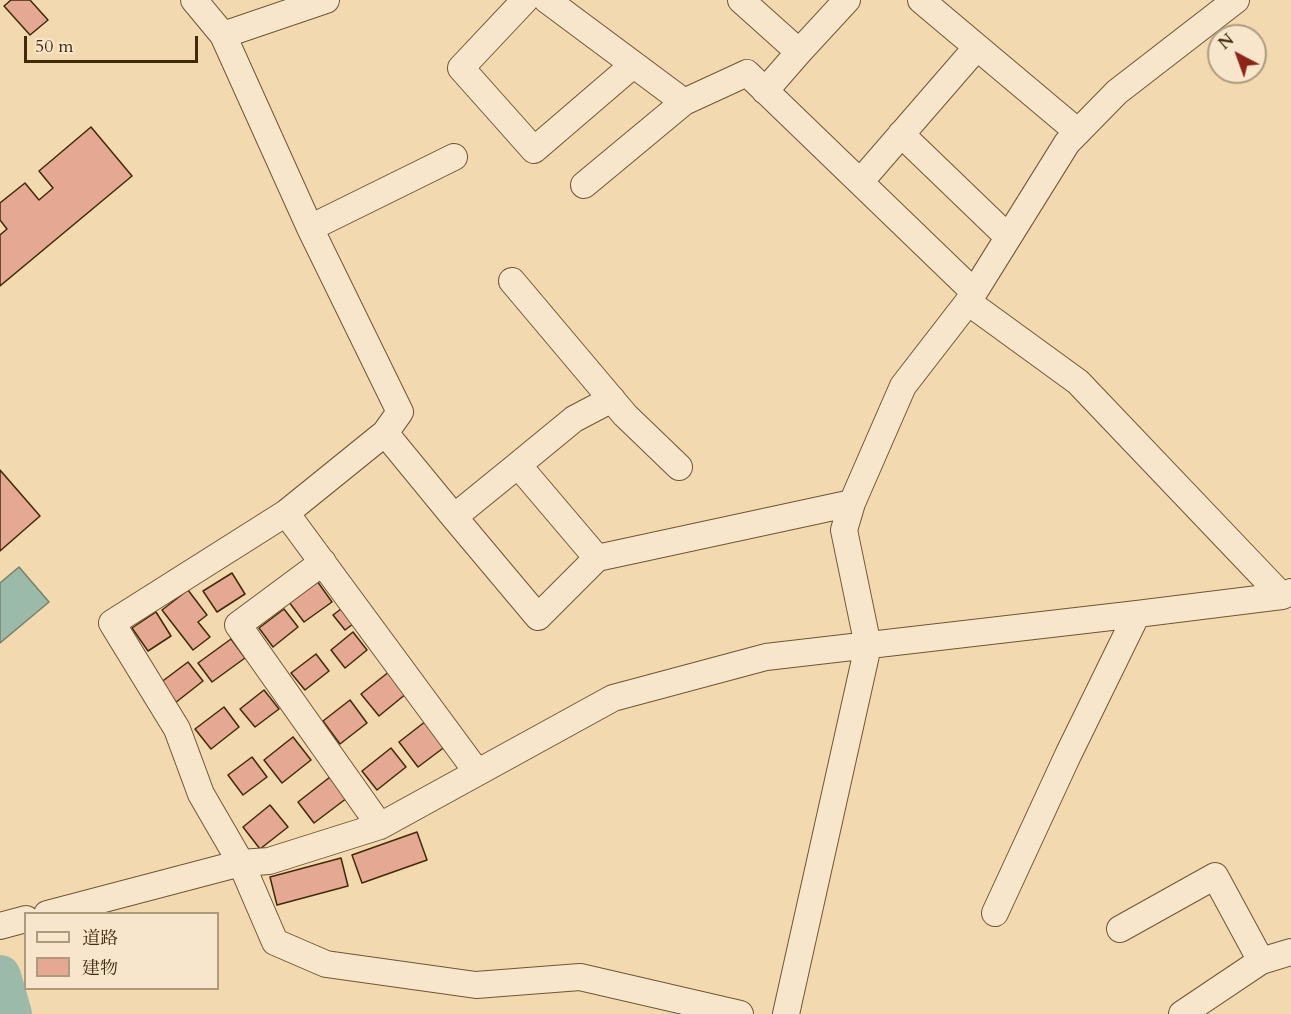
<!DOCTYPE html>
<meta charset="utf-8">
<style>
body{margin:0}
#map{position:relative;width:1291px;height:1014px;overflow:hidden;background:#f3d9b0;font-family:Cardo,"Noto Serif JP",serif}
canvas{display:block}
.legend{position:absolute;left:24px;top:912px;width:195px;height:78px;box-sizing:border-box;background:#f7e6cc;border:2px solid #ae9b7e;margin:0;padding:8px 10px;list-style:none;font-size:18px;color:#412a0a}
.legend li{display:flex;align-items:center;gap:12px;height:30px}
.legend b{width:30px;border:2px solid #ae9b7e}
.north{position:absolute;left:1207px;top:24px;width:60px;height:60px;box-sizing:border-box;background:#f7e6cc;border:2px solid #ae9b7e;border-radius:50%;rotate:319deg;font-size:16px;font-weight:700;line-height:24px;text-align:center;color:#412a0a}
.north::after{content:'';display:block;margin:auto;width:21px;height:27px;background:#8f2418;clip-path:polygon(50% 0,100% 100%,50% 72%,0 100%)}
.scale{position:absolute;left:24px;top:36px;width:174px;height:27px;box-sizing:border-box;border:3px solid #412a0a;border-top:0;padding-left:8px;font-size:18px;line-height:21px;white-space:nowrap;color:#412a0a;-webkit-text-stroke:4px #f7e6cc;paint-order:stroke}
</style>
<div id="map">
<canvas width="1291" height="1014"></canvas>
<ul class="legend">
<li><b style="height:8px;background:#f7e6cc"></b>道路</li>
<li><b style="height:16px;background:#e5a893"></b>建物</li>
</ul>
<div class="north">N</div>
<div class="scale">50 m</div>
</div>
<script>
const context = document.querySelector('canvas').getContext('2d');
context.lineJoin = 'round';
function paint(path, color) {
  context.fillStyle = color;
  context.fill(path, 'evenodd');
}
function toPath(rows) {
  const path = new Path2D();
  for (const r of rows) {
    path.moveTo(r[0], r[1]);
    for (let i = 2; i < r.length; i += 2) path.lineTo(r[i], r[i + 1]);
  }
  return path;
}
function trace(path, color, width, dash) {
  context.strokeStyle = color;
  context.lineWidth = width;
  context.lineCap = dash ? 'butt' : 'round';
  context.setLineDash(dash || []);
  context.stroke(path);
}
const water = toPath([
 [19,567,49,602,0,643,0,583,19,567]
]);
paint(water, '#9bbaa9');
trace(water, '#778069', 1.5);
trace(toPath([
 [0,976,11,1014]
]), '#9bbaa9', 42);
const building = toPath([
 [11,0,30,0,48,20,30,35,4,6,11,0],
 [91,127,132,176,0,286,0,235,7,229,0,220,0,203,25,183,39,200,53,188,39,171,91,127],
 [0,470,40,516,0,551,0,470],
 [232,573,245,594,217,612,203,591,232,573],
 [317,581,332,602,304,622,289,602,317,581],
 [188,590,207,615,198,622,210,637,193,650,162,610,188,590],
 [345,606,357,621,345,630,333,615,345,606],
 [284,609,298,627,273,647,259,628,284,609],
 [156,612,171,636,148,651,132,628,156,612],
 [353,632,367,650,345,668,331,650,353,632],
 [231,639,245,658,212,682,198,663,231,639],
 [316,654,329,671,305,690,291,673,316,654],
 [188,662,203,681,175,703,160,683,188,662],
 [390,671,407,693,379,716,361,694,390,671],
 [264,690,279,709,255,727,240,709,264,690],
 [350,700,367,723,340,744,323,721,350,700],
 [224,707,239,727,211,749,195,729,224,707],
 [426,721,446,746,418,767,399,742,426,721],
 [293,737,311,760,282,783,264,760,293,737],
 [391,748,406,767,377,790,362,771,391,748],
 [252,757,267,777,243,795,228,775,252,757],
 [330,777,347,798,314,823,298,802,330,777],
 [270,805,288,827,260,849,243,827,270,805],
 [417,832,427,860,362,883,352,855,417,832],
 [341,858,348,886,277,905,270,877,341,858]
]);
paint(building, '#e5a893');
trace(building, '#412a0a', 1.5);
const minor = toPath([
 [194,0,223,35,326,0],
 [525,0,461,68,534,150,633,65],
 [547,0,684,102],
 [741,0,799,52,847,0],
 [921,0,1078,132],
 [223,35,310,228,400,412,385,433,286,513,112,623,177,729,201,794,241,863,275,942,326,964,476,985,580,977,740,1014],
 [765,91,799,52],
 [901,134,1008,237],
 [860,182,977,47],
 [584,185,684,102,747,73,974,292],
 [310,228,454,157],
 [512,281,625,415,679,467],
 [968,302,1078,382,1282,596],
 [385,433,454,517,538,617,597,558,518,465,454,517],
 [518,465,574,419,612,399],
 [286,513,477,772],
 [597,558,852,503],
 [323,562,238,625,380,826],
 [995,913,1068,755,1137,614],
 [47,914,241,863,269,861,380,826,613,698,766,657,1137,614,1282,596,1291,592],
 [0,926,26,919],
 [1120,929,1215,876,1261,961],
 [786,1014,868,646,844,530,852,503,903,386,968,302,1067,143,1117,92,1236,0],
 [1182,1014,1261,961,1291,952]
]);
trace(minor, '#6e5634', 28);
trace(minor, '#f7e6cc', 26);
</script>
